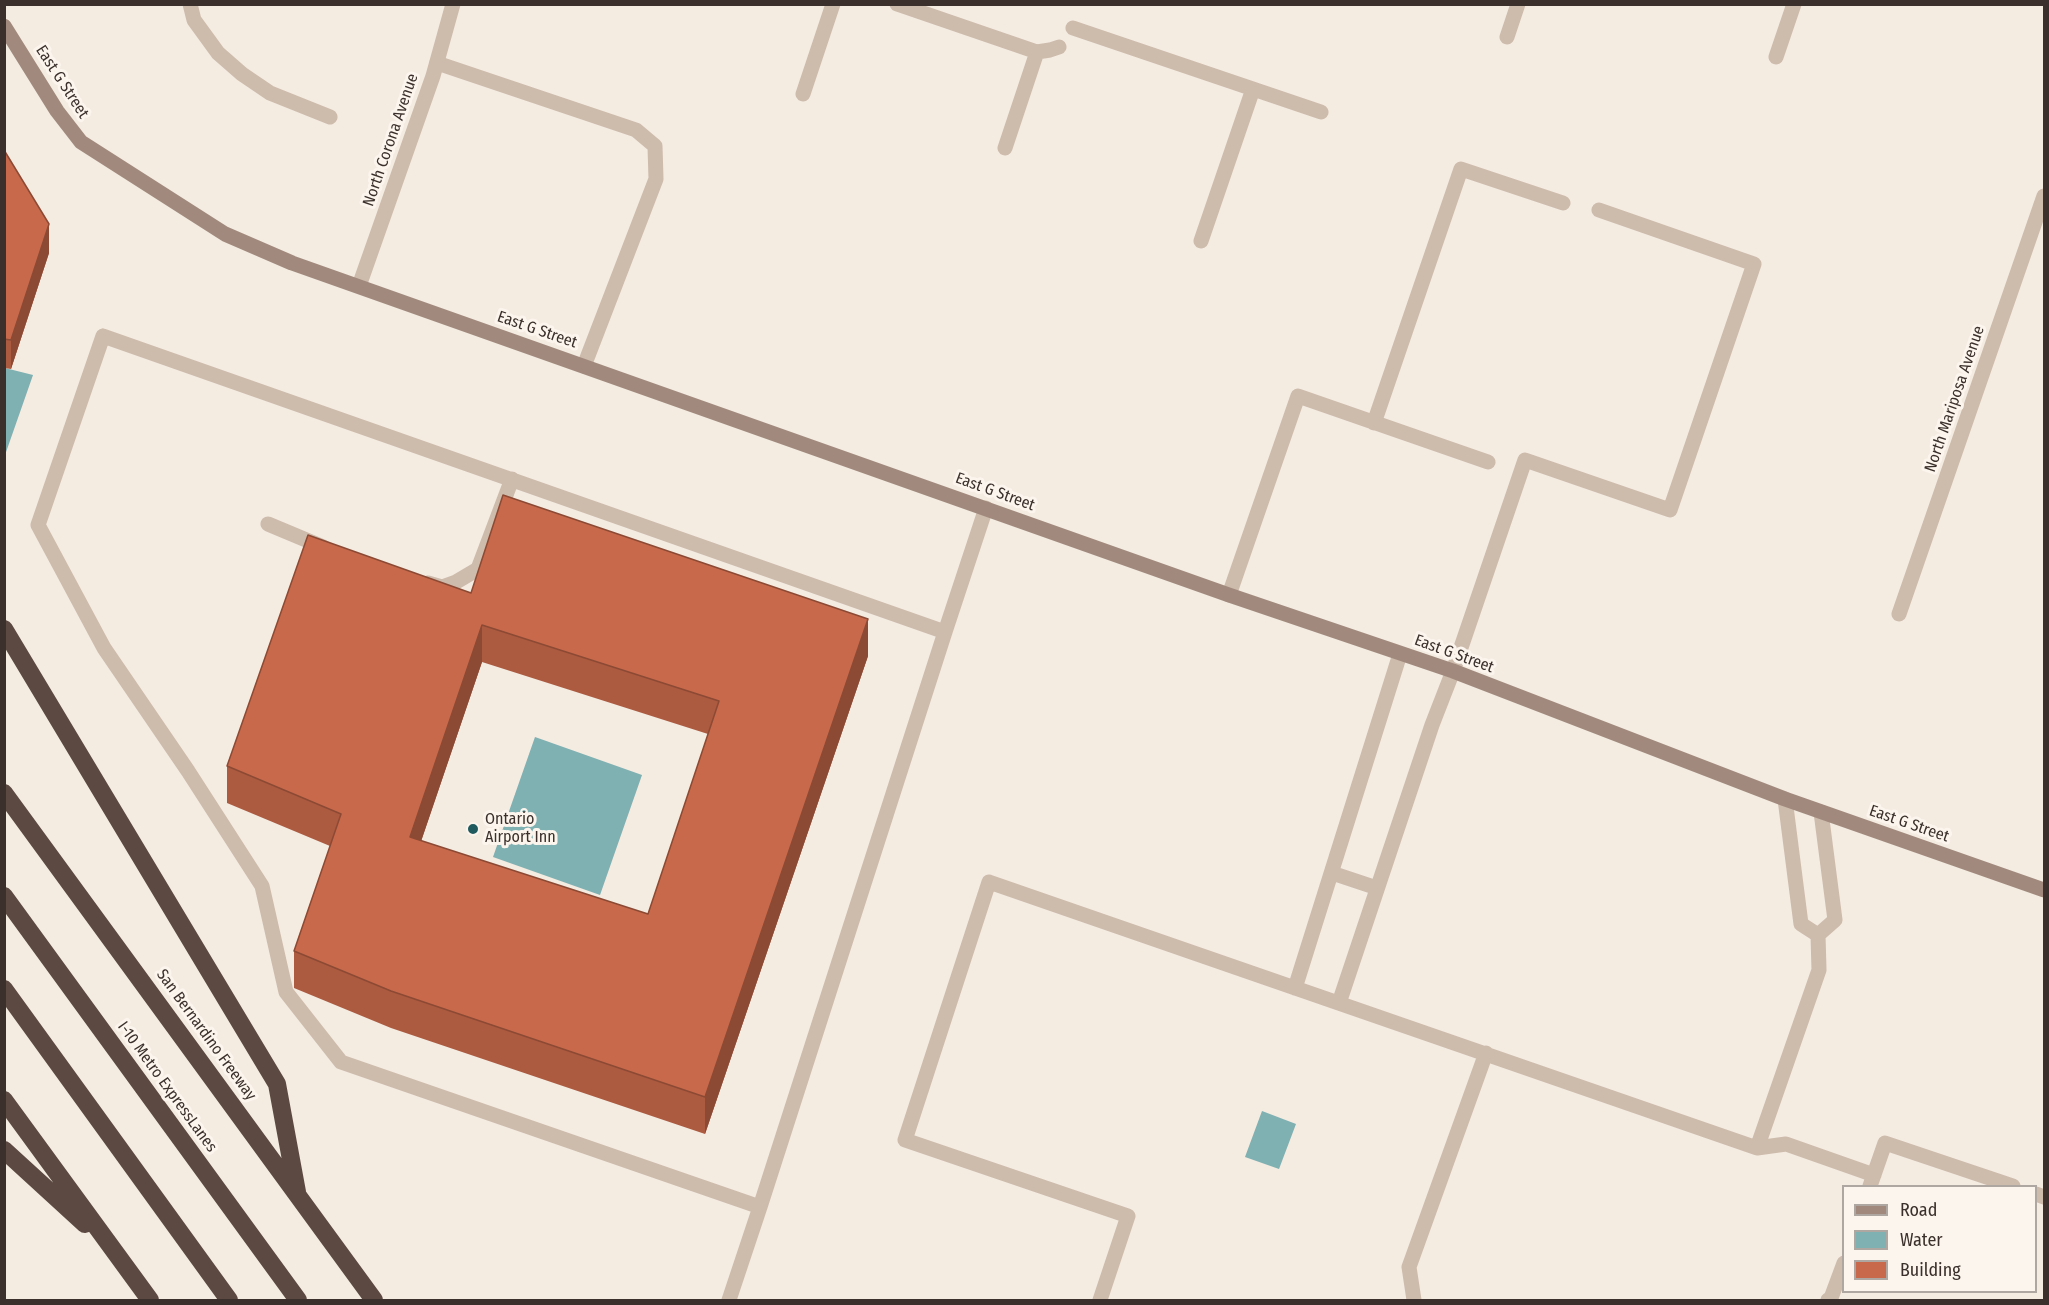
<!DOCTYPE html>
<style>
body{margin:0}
#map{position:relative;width:2049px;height:1305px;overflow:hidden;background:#f4ebe1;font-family:"Fira Sans Condensed",sans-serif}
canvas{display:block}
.frame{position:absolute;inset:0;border:6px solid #3b302b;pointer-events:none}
.legend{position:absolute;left:1842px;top:1185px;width:195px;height:108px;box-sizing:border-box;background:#fbf5ee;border:2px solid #aea6a0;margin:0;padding:8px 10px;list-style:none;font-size:18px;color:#3b302b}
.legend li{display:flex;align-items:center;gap:12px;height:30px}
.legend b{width:30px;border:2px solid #aea6a0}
</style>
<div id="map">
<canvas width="2049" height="1305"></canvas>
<div class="frame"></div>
<ul class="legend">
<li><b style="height:8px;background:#a18a7d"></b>Road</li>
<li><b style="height:16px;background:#7fb0b2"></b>Water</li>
<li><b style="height:16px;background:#c8694b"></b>Building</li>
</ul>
</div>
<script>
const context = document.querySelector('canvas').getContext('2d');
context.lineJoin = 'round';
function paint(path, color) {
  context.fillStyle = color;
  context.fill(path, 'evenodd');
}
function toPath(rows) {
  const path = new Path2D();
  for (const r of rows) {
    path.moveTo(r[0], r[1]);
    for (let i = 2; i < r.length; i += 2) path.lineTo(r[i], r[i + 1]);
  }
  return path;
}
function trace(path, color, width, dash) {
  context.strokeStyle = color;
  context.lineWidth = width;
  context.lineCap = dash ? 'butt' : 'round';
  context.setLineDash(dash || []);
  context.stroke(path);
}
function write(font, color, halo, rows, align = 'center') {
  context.font = font + ' "Fira Sans Condensed",sans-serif';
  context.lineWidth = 6;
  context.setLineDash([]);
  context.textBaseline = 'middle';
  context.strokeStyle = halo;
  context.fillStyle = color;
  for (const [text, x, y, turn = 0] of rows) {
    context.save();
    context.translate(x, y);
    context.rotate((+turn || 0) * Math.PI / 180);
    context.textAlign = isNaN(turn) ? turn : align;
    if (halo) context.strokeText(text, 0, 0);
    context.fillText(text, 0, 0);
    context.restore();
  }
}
paint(toPath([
 [5,368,33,375,5,455,4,368],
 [535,737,642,775,600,895,493,857],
 [1262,1111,1296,1124,1279,1169,1245,1157]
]), '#7fb0b2');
trace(toPath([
 [190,4,194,20,218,53,242,74,270,93,330,117],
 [897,4,1037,52,1050,50,1059,47],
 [1073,28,1321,112],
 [1507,37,1518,4],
 [1776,57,1794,4],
 [437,63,636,130,655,146,656,179,584,366],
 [803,94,833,4],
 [1005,148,1037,52],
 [1201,241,1253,89],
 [103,336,945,632,760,1207,341,1062,286,992,262,886,188,771,104,648,38,525,103,336],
 [1374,423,1461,169,1563,203],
 [268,524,323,547],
 [428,583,442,587,456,582,478,569,512,479],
 [1229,595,1298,396,1488,462],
 [945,632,986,508],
 [1785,799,1801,924,1818,935],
 [1332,873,1377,888],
 [1295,988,1400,654],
 [1339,1003,1432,725,1453,671,1525,460,1670,510,1754,264,1599,210],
 [1757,1148,1819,970,1818,935,1835,920,1821,812],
 [1870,1186,1885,1143,2013,1186],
 [2036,1194,2044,1197],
 [729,1300,760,1207],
 [1100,1300,1128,1216,905,1140,989,882,1757,1148,1786,1144,1874,1175],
 [1414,1300,1409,1267,1486,1053],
 [1828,1300,1831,1298,1844,1263]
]), '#cdbbac', 15);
trace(toPath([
 [359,286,433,76,453,4],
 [1899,614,2044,196]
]), '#cdbbac', 15);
trace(toPath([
 [4,26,57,111,81,142,225,234,292,263,1229,595,1453,671,1785,799,2044,890]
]), '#a18a7d', 15);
trace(toPath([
 [4,629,277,1084,297,1192],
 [4,793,374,1300],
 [4,896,298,1300],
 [4,989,229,1300],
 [4,1100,150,1300],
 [4,1150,85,1224]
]), '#5c4a42', 18);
paint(toPath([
 [4,150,49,253,11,369,4,368],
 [471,593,868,656,705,1134,391,1028,294,988,294,951,330,846,227,803,227,766],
 [482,662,708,734,648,914,421,841]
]), '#ac5a40');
paint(toPath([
 [49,224,49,253,11,369,11,340],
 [868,619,868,656,705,1134,705,1097],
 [482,625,482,662,410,874,410,837]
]), '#8c4a34');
const building = toPath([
 [4,150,49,224,11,340,4,339,4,150],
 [503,495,868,619,705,1097,391,991,294,951,341,814,227,766,308,535,471,593,503,495],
 [482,625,719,701,648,914,410,837,482,625]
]);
paint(building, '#c8694b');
trace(building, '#8c4a34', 1.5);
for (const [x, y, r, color] of [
 [473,829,6,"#1f5a5e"]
]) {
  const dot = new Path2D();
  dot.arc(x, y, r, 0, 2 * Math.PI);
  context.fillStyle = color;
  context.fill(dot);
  trace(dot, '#fbf5ee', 2);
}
write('16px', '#3b302b', '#fbf5ee', [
 ["East G Street",62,82,57],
 ["North Corona Avenue",391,140,-71],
 ["East G Street",537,330,19],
 ["North Mariposa Avenue",1955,399,-71],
 ["East G Street",995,492,20],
 ["East G Street",1454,654,20],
 ["East G Street",1909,824,19],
 ["San Bernardino Freeway",206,1035,54],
 ["I-10 Metro ExpressLanes",167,1087,54]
]);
write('16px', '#3b302b', '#fbf5ee', [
 ["Ontario",485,820],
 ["Airport Inn",485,838]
], 'left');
</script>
